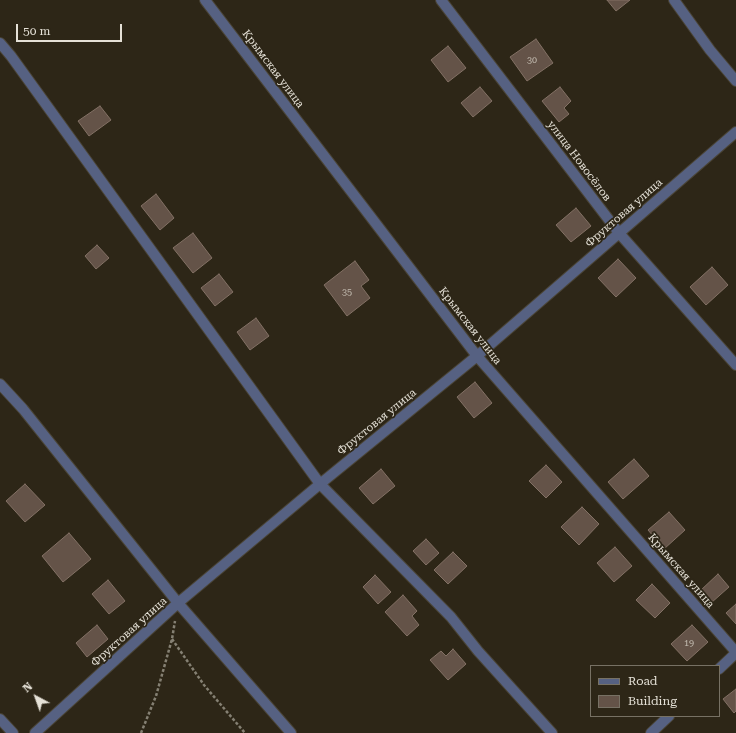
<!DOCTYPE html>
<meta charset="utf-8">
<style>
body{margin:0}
#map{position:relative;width:736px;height:733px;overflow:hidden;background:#2d2617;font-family:"Roboto Serif",serif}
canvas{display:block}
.legend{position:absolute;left:590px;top:665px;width:130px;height:52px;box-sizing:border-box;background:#2d2617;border:1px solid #777164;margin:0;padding:5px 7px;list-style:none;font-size:12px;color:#e5e1d7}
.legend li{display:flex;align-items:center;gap:8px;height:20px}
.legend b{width:20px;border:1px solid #777164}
.north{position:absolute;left:16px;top:677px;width:40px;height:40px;-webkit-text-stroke:3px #2d2617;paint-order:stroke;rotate:319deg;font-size:11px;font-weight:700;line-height:16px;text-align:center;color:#e5e1d7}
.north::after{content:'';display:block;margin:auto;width:14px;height:18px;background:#e5e1d7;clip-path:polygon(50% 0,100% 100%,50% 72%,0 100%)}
.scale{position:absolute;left:16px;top:24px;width:106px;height:18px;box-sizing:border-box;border:2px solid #e5e1d7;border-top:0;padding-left:5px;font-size:12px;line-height:14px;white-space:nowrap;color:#e5e1d7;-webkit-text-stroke:3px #2d2617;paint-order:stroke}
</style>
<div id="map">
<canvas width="736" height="733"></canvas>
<ul class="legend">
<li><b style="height:5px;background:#566182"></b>Road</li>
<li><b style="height:11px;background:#645348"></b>Building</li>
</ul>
<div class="north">N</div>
<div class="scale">50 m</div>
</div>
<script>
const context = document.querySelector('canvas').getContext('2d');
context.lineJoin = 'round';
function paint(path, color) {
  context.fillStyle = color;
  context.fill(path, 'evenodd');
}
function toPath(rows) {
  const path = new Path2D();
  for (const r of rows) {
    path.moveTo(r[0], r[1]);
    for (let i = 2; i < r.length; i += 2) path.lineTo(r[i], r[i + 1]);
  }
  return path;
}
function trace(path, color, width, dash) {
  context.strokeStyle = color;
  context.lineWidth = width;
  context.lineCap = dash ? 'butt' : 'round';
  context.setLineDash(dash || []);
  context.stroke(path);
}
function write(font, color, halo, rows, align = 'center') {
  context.font = font + ' "Roboto Serif",serif';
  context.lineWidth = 3.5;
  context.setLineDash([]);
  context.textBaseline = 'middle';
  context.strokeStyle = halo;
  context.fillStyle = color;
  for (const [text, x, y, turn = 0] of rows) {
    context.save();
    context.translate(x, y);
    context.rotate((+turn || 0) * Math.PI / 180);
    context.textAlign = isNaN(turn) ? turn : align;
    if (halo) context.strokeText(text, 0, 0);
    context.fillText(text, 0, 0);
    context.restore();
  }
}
const building = toPath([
 [607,0,630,0,616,11,607,0],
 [536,39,553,63,527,81,510,57,536,39],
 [448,46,466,68,448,82,431,60,448,46],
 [480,87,492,101,473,117,461,103,480,87],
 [560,87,571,101,564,108,569,114,559,122,542,101,560,87],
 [100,106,111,120,89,136,78,121,100,106],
 [156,194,174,218,160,230,141,206,156,194],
 [576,208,591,226,571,242,556,225,576,208],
 [193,233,212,258,193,273,173,248,193,233],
 [97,245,109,258,96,269,85,256,97,245],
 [618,259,636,278,616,297,598,278,618,259],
 [355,261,369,280,361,286,370,298,347,316,324,285,355,261],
 [712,267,728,285,706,305,690,287,712,267],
 [219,274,233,292,215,306,201,288,219,274],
 [256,318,269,336,250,350,237,332,256,318],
 [475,382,492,403,474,418,457,397,475,382],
 [634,459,649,476,623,499,608,482,634,459],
 [546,465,562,482,546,498,529,481,546,465],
 [381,469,395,486,373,504,359,488,381,469],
 [25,484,45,505,25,522,6,501,25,484],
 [582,507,599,524,579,545,561,527,582,507],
 [669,512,685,530,664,549,648,530,669,512],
 [69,533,91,559,63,582,42,556,69,533],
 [426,539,439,553,426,565,413,551,426,539],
 [615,547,632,566,614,582,597,563,615,547],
 [453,552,467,566,448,584,434,570,453,552],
 [718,574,729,587,711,603,700,591,718,574],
 [375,575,391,592,378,604,363,587,375,575],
 [108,580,125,601,109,614,92,594,108,580],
 [652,584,670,603,655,618,636,600,652,584],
 [403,595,417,611,412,616,419,625,407,636,385,612,403,595],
 [736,604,736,624,726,613,736,604],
 [97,625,108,639,87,657,76,643,97,625],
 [692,625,708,642,687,661,671,644,692,625],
 [453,649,466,664,448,680,430,660,441,651,446,656,453,649],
 [736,689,736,711,734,713,723,699,736,689]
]);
paint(building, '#645348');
trace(building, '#837165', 1);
const minor = toPath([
 [205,0,477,356,736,652],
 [441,0,619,233,736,365],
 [674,0,710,50,736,81],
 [0,43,11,56,320,484,451,617,478,651,552,733],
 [0,384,23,409,178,603,291,733],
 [719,669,736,653],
 [0,719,13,733],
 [35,733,178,603,320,484,477,356,736,132],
 [651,733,669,716]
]);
trace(minor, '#4a4436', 12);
trace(toPath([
 [172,639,204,685,245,733],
 [141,733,156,696,172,639,175,621]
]), '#858073', 2.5, [3, 2]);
trace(minor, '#566182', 10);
write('9px', '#c5beb3', null, [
 ["30",532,60],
 ["35",347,292],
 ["19",689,643]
]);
write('11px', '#e5e1d7', '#2d2617', [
 ["Крымская улица",273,69,53],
 ["улица Новосёлов",579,161,53],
 ["Фруктовая улица",624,213,-41],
 ["Крымская улица",470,326,52],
 ["Фруктовая улица",377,422,-39],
 ["Крымская улица",681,571,49],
 ["Фруктовая улица",129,632,-42]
]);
</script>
